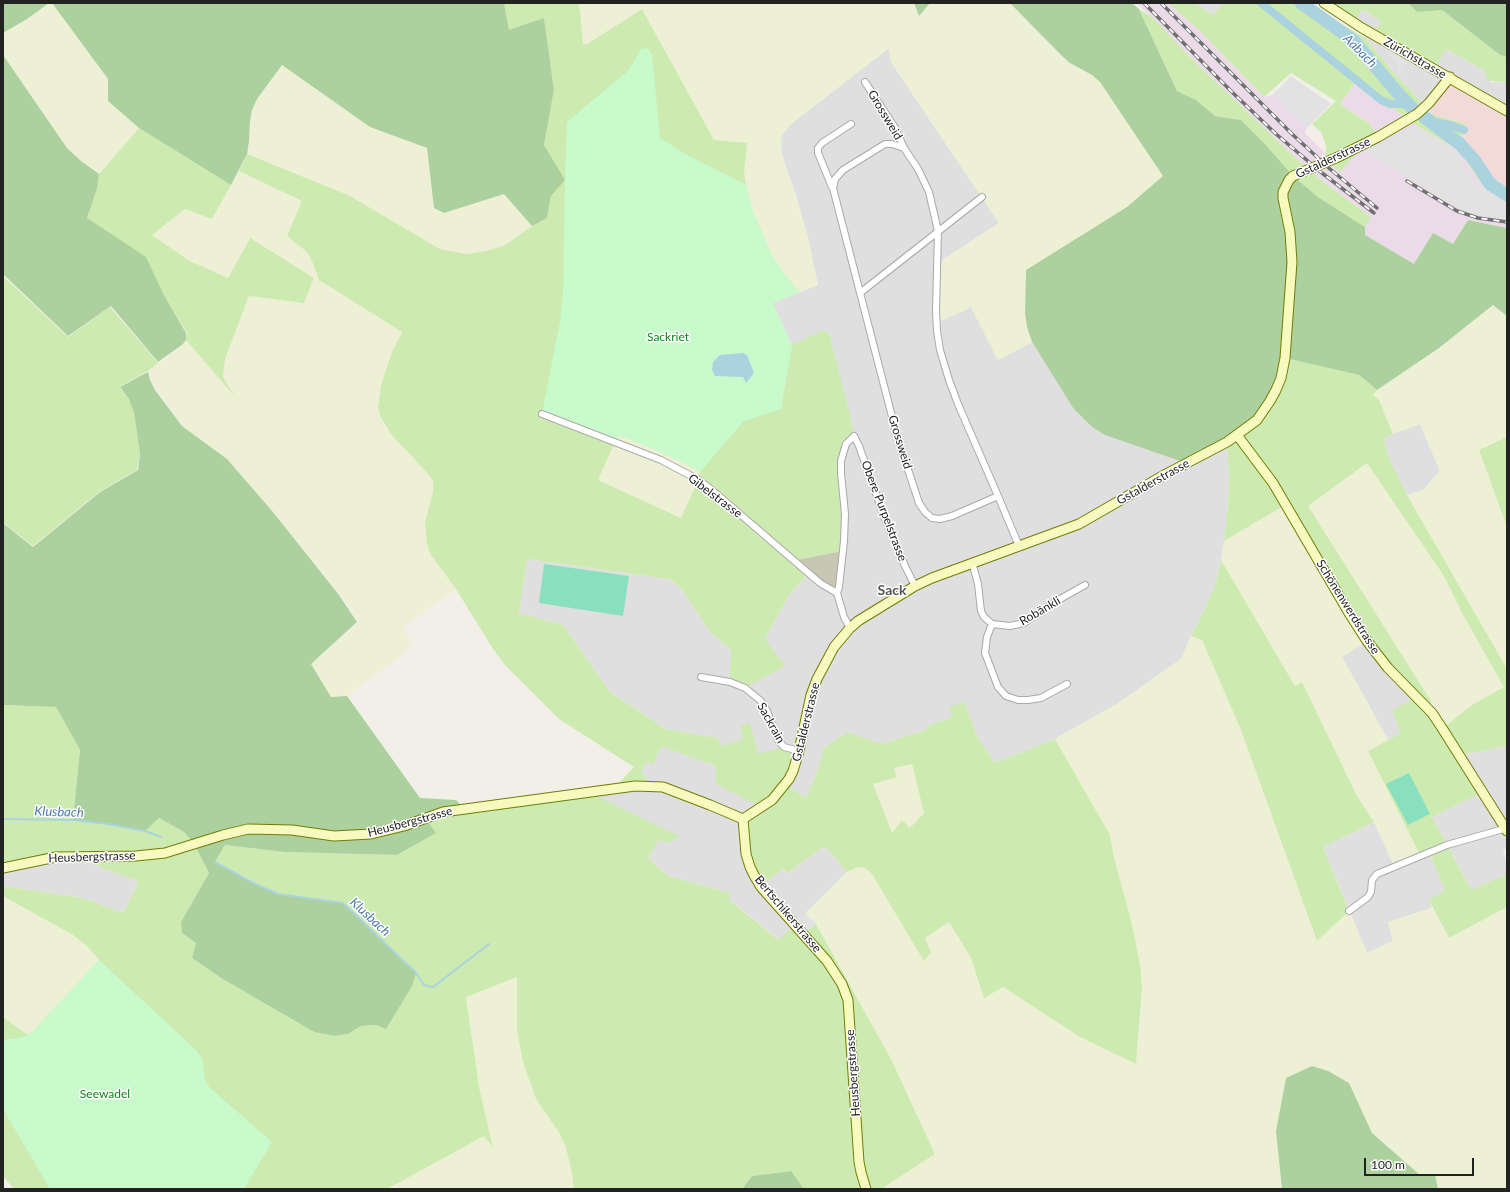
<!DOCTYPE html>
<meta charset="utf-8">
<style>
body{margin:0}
#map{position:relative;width:1510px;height:1192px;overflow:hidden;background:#f2efe9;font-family:Lato,sans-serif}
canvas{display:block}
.frame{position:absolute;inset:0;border:4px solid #222;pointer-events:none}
.scale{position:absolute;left:1364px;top:1158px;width:110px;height:18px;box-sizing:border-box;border:2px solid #222;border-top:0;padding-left:5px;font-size:12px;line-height:14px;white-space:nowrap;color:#222;-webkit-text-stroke:3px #fff;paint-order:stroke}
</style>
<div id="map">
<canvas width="1510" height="1192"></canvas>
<div class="frame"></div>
<div class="scale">100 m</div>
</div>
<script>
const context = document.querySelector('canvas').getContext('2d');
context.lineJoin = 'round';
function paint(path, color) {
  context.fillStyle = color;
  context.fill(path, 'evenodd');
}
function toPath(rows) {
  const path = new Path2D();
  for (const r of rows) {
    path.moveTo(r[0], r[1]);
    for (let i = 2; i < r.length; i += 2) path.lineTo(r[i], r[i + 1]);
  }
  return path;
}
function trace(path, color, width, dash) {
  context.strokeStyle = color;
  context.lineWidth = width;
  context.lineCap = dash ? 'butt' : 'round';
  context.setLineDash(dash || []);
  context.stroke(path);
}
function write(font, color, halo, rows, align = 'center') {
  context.font = font + ' Lato,sans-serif';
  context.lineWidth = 3;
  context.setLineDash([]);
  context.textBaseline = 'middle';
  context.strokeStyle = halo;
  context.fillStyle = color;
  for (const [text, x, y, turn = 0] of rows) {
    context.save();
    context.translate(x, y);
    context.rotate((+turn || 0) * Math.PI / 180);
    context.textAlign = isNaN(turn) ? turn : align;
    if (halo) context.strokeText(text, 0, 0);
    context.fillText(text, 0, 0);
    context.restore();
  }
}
paint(toPath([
 [1194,3,1223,3,1213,15],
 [1362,9,1381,21,1374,34,1434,68,1445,49,1485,71,1491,82,1507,83,1507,111,1425,107,1407,86,1401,81,1365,38,1364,25,1357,19],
 [889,48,891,62,999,223,938,263,937,323,971,307,998,360,1032,342,1073,408,1227,442,1229,479,1227,523,1221,560,1216,582,1208,602,1191,636,1181,659,1117,704,1055,739,995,763,978,738,964,702,953,717,930,725,925,730,888,742,878,743,847,732,824,748,817,773,806,798,785,785,725,763,718,738,666,729,610,692,563,625,519,613,527,559,669,579,681,588,710,632,731,650,765,639,789,595,810,572,834,356,829,333,824,330,792,346,773,303,818,285,807,234,795,192,783,159,780,141,782,135,786,129,791,124],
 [1420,424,1440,471,1423,490,1407,495,1388,456,1384,437],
 [1367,641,1416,697,1401,733,1388,740,1342,657],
 [661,746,715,766,761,807,762,886,782,869,789,873,798,865,825,846,847,872,840,878,816,924,803,933,795,924,780,940,728,899,731,893,668,876,648,858,659,840,670,843,588,792,647,779,641,772,646,761,653,764],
 [1507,746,1507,848,1503,850,1507,866,1507,874,1471,890,1432,817,1482,792,1460,755],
 [1374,822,1394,866,1429,852,1445,890,1429,900,1432,908,1388,922,1393,941,1367,953,1323,847],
 [72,856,139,882,123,913,83,898,3,886,3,868]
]), '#e0dfdf');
paint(toPath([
 [1450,77,1507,111,1507,189,1494,181,1471,148,1461,138,1466,124,1431,114,1425,107]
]), '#f2dad9');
paint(toPath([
 [1137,3,1168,3,1199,30,1264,97,1275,94,1307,124,1305,133,1327,155,1372,126,1365,120,1340,104,1357,80,1381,100,1422,129,1459,150,1481,184,1507,200,1507,228,1468,220,1453,244,1414,264,1364,235,1365,227,1371,217,1322,181,1289,152,1190,57]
]), '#ebdbe8');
paint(toPath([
 [842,551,838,585,832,587,827,585,796,560]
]), '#c7c7b4');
paint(toPath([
 [49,3,52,3,108,79,108,101,139,128,99,174,81,161,67,148,3,55,3,33,27,19],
 [579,3,914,3,919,16,930,3,1010,3,1062,56,1070,63,1092,75,1100,82,1163,176,1127,207,1026,270,1025,313,1027,327,1032,342,998,360,971,307,936,323,938,263,999,223,891,62,889,48,791,124,782,135,780,148,807,234,818,285,799,292,782,271,770,252,754,214,748,196,744,173,747,143,714,140,642,9,587,44,582,44],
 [282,65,370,127,427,148,434,208,444,213,504,194,532,226,505,245,486,251,465,254,440,249,347,195,247,154,252,110,257,99],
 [239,171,303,201,287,236,307,252,312,261,319,280,402,332,398,340,381,385,378,399,380,416,384,425,429,475,433,481,433,492,425,523,427,544,434,560,456,589,402,628,413,644,402,655,347,696,331,697,311,664,359,622,340,595,274,512,227,459,183,426,150,380,149,371,183,345,186,340,233,395,223,377,225,359,249,295,304,303,314,278,249,238,228,278,188,260,152,235,185,209,212,219],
 [1493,305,1507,316,1507,437,1479,450,1507,527,1507,669,1407,495,1423,490,1440,471,1420,424,1393,434,1379,400,1373,395,1377,390,1439,348],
 [618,435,678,460,700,472,681,518,598,480],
 [1368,463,1444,576,1462,613,1505,687,1472,705,1442,728,1432,713,1431,701,1307,506],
 [1285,504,1367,641,1342,657,1388,740,1368,751,1420,855,1394,866,1374,822,1357,796,1302,682,1295,686,1221,560,1224,541],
 [1191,636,1202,640,1241,730,1317,941,1349,911,1367,953,1393,941,1388,922,1432,908,1449,938,1507,907,1507,1189,1438,1189,1435,1174,1420,1175,1372,1133,1349,1083,1281,1187,1282,1189,1075,1189,1072,1186,1070,1189,881,1189,935,1153,891,1059,816,924,805,913,847,872,858,867,866,868,925,938,949,922,971,958,984,998,1003,986,1080,1037,1135,1064,1139,1040,1142,988,1140,964,1131,920,1114,858,1110,835,1055,739,1117,704,1181,659],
 [912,764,924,813,910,828,902,820,892,833,873,784,897,777,894,768],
 [3,896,73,935,86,945,99,960,35,1029,28,1035,3,1017],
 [517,977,517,1030,523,1062,536,1099,560,1134,566,1148,572,1173,574,1189,387,1189,484,1136,492,1147,479,1087,466,997]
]), '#eef0d5');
paint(toPath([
 [504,3,579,3,583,44,587,44,642,9,714,140,747,143,744,173,748,196,754,214,770,252,782,271,799,292,773,303,791,345,824,330,829,333,850,415,854,436,842,455,845,514,842,551,796,560,698,478,700,472,678,460,647,446,618,435,598,480,681,518,697,482,712,492,807,575,789,595,765,639,785,666,745,688,730,682,731,650,710,632,681,588,669,579,527,559,519,613,563,625,610,692,666,729,718,738,721,746,743,740,740,726,750,723,758,754,784,747,799,751,785,785,806,798,817,773,824,748,847,732,878,743,888,742,925,730,930,725,952,717,950,707,964,702,978,738,995,763,1055,739,1110,835,1114,858,1131,920,1140,964,1142,988,1136,1064,1080,1037,1003,987,984,998,971,958,949,922,925,938,931,952,924,961,872,874,865,868,858,867,847,872,825,846,798,865,788,873,782,869,761,887,755,877,743,819,761,807,716,784,715,766,661,746,653,765,646,762,641,772,647,779,650,786,614,788,634,767,559,719,506,666,493,649,456,589,431,555,427,544,425,523,433,492,433,481,429,475,391,434,380,416,378,407,381,385,392,352,402,332,319,280,312,261,307,252,287,236,302,201,239,171,247,154,348,195,440,249,466,254,486,251,505,245,532,226,547,218,551,196,564,180,544,145,554,90,544,18,509,31],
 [912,764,924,813,910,828,902,820,892,833,873,784,897,777,894,768],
 [1168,3,1194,3,1213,15,1223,3,1311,3,1338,22,1365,38,1401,81,1407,86,1431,114,1466,124,1461,138,1471,148,1494,181,1507,189,1507,200,1481,184,1459,150,1422,129,1381,100,1357,80,1340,104,1369,123,1378,137,1364,145,1340,172,1325,158,1326,146,1321,132,1312,124,1336,101,1291,73,1264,97,1199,30],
 [1334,3,1408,3,1417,12,1442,10,1500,55,1507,57,1507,83,1487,80,1485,71,1446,49,1434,69,1374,34,1381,21,1362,9,1357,19],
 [1139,9,1153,18,1190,57,1289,152,1322,181,1371,217,1365,227,1318,197,1293,176,1265,144,1241,120,1215,116,1196,100,1177,91],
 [139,128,231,185,212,219,185,209,152,235,188,260,228,278,250,238,314,278,304,303,249,296,225,359,223,377,235,397,186,340,187,333,163,293,87,218,97,189,99,174],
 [3,276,68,337,110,307,158,363,148,371,119,387,129,399,134,413,140,452,137,470,100,491,33,546,3,522],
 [1285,358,1359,375,1377,390,1373,395,1379,400,1393,434,1384,438,1388,456,1407,495,1507,669,1507,746,1460,755,1483,792,1432,817,1471,890,1507,874,1507,907,1449,938,1429,900,1445,890,1429,852,1420,855,1368,751,1401,733,1392,711,1416,697,1388,668,1285,505,1224,541,1228,506,1229,479,1227,442],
 [1367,463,1444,576,1462,613,1504,687,1472,705,1443,728,1432,713,1431,701,1308,506],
 [1507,437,1507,527,1479,450],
 [1221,560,1295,686,1302,682,1357,796,1374,822,1323,847,1349,911,1317,941,1241,730,1202,640,1191,636,1208,602,1216,582],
 [3,705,56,707,80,750,73,820,108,824,159,818,184,832,194,844,209,873,181,922,182,933,196,943,192,958,221,978,314,1032,335,1036,348,1034,361,1026,376,1025,343,903,278,894,255,884,215,862,225,845,285,852,397,855,435,833,424,818,588,792,679,836,670,843,659,840,648,858,668,876,731,893,729,900,779,940,795,924,803,933,816,924,891,1059,935,1154,881,1189,804,1189,790,1171,752,1176,742,1189,574,1189,572,1173,566,1148,560,1134,536,1099,523,1062,517,1030,517,977,466,997,479,1087,493,1148,484,1136,387,1189,14,1189,3,1176,3,1017,28,1035,35,1029,99,960,86,945,73,935,3,896,3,886,83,898,123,913,139,882,72,856,3,868]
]), '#cdebb0');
paint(toPath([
 [3,3,49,3,27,19,3,33],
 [52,3,504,3,509,30,544,18,554,90,544,145,565,180,551,196,547,218,532,226,504,194,444,213,434,208,427,148,370,127,282,65,257,99,252,110,250,121,249,141,247,154,231,185,139,128,108,101,108,79],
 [914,3,930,3,919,16],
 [1010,3,1132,3,1139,9,1144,20,1177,91,1196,100,1215,116,1241,120,1265,144,1293,176,1318,197,1365,227,1365,235,1414,264,1433,233,1453,244,1468,220,1507,228,1507,316,1493,305,1439,348,1377,390,1359,375,1285,358,1281,378,1257,420,1186,463,1105,435,1091,426,1073,408,1032,342,1027,327,1025,313,1026,270,1127,207,1163,176,1100,82,1092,75,1070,63,1062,56],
 [1408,3,1507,3,1507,57,1500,55,1442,10,1417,12],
 [3,55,67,148,81,161,99,174,97,189,87,218,146,257,163,293,186,333,186,340,183,344,158,362,111,306,68,336,3,274],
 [148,372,150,380,155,390,182,426,227,459,273,512,339,595,357,622,311,664,331,697,347,696,420,798,456,800,465,809,425,818,436,833,397,855,285,852,225,845,215,862,255,884,278,894,343,903,416,973,412,986,386,1029,376,1025,361,1026,348,1034,335,1036,314,1032,221,978,192,958,196,943,182,933,181,922,209,873,194,844,184,832,159,818,145,831,108,824,73,820,80,750,56,707,3,705,3,523,33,547,100,492,138,470,140,453,134,413,129,399,120,387],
 [1312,1066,1328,1071,1349,1083,1372,1133,1420,1175,1435,1174,1438,1189,1282,1189,1276,1131,1286,1078],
 [791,1171,804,1189,742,1189,752,1176]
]), '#add19e');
paint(toPath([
 [647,48,652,54,660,138,687,155,746,185,754,214,770,252,782,271,799,292,773,303,792,346,781,409,744,421,700,472,678,460,619,435,616,442,542,414,560,322,563,293,565,180,567,122,629,70,641,49],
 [99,960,196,1050,202,1059,205,1079,209,1087,272,1142,244,1189,50,1189,3,1109,3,1040,20,1038,28,1035,35,1029]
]), '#c8facc');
paint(toPath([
 [544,564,629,576,623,616,539,603],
 [1409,773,1430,814,1408,825,1386,784]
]), '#88e0be');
paint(toPath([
 [1391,50,1407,63,1401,74,1396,71,1399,65,1386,52],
 [1291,76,1331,104,1307,128,1273,94],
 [1415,126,1459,151,1462,164,1475,183,1507,202,1507,221,1469,215,1363,151],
 [805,913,816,924,807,930,798,921]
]), '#e2e2e2');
paint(toPath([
 [743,353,747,355,754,373,746,383,743,377,715,376,712,370,713,362,720,355]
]), '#aad3df');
trace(toPath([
 [3,819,73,820,108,824,145,831,161,837],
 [215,862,255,884,278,894,343,903,416,973,424,985,433,987,489,944]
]), '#aad3df', 2);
trace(toPath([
 [1261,3,1381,100,1390,104,1408,104],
 [1428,121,1450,125,1464,130]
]), '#aad3df', 8);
trace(toPath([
 [1301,3,1354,41,1396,91,1412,108],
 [1424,117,1460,144,1475,161,1490,184,1507,195]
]), '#aad3df', 13);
const street = toPath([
 [865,82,895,128,904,148],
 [832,187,818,153,818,148,822,143,851,124],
 [860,293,982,197],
 [542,414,661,460,697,479,712,490,820,583,837,593,844,617,850,628],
 [998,496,952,516,940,519,932,518,925,512,919,503,897,436,833,188,835,179,843,170,885,144,892,144,904,148,918,169,929,192,938,231,936,311,937,331,940,350,949,380,958,404,998,496,1019,546],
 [972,562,978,584,981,611,984,617,992,624,1010,626,1024,623,1053,603,1085,585],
 [837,593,839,587,844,541,845,514,841,473,841,461,846,444,854,436,859,446,885,519,905,566,915,586],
 [992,624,987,637,985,653,998,687,1006,696,1018,700,1028,700,1041,698,1067,684],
 [701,677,730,682,745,688,761,701,767,711,778,740,784,747,799,751],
 [1349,911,1368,897,1371,892,1372,880,1377,874,1447,845,1507,828]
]);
const secondary = toPath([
 [1324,3,1362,28,1507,111],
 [1338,157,1378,137,1417,114,1429,103,1450,77],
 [1237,435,1273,483,1349,613,1367,641,1388,668,1432,713,1442,728,1507,831],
 [743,819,772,800,789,779,793,771,799,751,811,695,817,679,834,647,850,628,858,621,915,586,932,578,1079,524,1166,474,1227,442,1257,420,1270,401,1276,390,1281,378,1285,358,1292,262,1290,232,1283,198,1283,192,1289,180,1293,176],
 [743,819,746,854,750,867,755,877,761,887,827,961,842,984,848,1000,859,1162,861,1172,866,1189],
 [3,868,56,857,136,856,165,853,223,835,248,829,292,830,334,836,371,834,404,826,443,812,635,786,663,787,710,805,743,819]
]);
trace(street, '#a9a9a9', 8);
trace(secondary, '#707d05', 11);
trace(street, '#fff', 6);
trace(secondary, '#f7fabf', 9);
const rail = toPath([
 [1144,3,1233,93,1276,134,1322,173,1374,213],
 [1161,3,1292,134,1330,169,1377,208],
 [1407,181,1457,211,1478,218,1507,222]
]);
trace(rail, '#707070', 3.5);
trace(rail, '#fff', 2, [6]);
const secondaryBridge = toPath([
 [1293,176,1338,157]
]);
trace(secondaryBridge, '#707d05', 11, []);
trace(secondaryBridge, '#f7fabf', 9);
write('12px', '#222', '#fff', [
 ["Zürichstrasse",1415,58,30],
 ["Grossweid",885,115,59],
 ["Gstalderstrasse",1333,158,-25],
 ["Grossweid",900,442,73],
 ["Gstalderstrasse",1153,482,-29],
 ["Gibelstrasse",715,496,37],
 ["Obere Purpelstrasse",884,511,69],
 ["Schönenwerdstrasse",1348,607,58],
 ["Robänkli",1040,611,-30],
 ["Gstalderstrasse",806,722,-76],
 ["Sackrain",771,723,61],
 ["Heusbergstrasse",410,822,-15],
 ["Heusbergstrasse",92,857,-2],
 ["Bertschikerstrasse",788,914,50],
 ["Heusbergstrasse",853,1073,-94]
]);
write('12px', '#0c8416', '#fff', [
 ["Sackriet",668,337],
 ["Seewadel",105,1094]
]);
write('italic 13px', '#4a7aab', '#fff', [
 ["Aabach",1360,51,45],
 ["Klusbach",59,812,2],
 ["Klusbach",370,917,43]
]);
write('bold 14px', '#555', '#fff', [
 ["Sack",892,590]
]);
</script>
